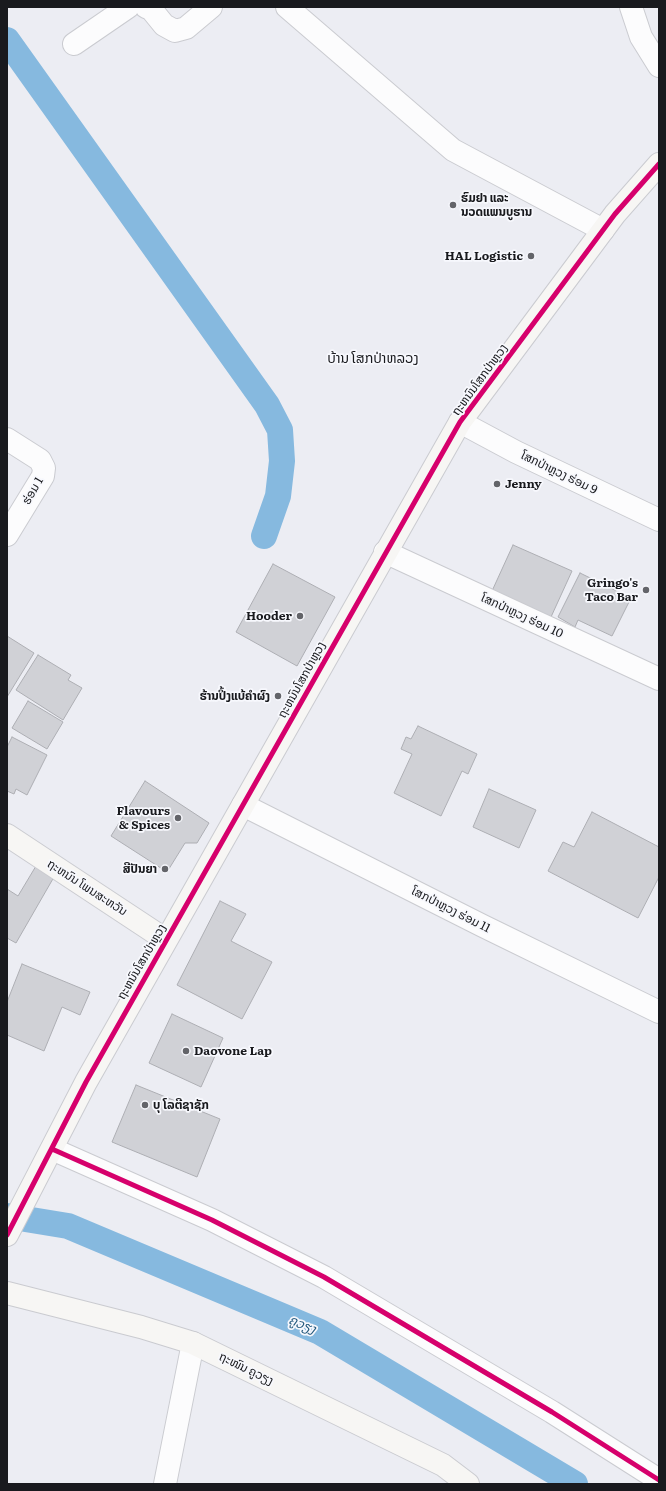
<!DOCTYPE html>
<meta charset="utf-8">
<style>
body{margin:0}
#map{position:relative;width:666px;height:1491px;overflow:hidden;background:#ecedf3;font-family:Literata,serif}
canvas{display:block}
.frame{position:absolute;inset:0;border:8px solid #191a1e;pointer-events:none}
</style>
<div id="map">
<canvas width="666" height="1491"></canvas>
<div class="frame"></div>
</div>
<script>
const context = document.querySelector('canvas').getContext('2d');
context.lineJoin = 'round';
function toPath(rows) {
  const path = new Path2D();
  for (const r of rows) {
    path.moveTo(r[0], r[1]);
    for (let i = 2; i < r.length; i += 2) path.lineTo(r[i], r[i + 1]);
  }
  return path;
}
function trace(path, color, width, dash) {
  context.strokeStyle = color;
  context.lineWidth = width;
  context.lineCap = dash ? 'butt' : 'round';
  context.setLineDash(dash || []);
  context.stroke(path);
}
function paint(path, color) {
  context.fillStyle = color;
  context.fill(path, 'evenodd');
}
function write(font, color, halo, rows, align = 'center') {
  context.font = font + ' Literata,"Noto Sans Lao",serif';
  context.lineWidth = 3.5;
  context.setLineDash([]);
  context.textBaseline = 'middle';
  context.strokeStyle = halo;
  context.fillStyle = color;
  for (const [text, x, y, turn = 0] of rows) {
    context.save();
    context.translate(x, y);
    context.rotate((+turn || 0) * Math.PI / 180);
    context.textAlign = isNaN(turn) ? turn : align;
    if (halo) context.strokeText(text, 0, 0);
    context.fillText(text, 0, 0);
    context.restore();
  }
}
trace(toPath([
 [7,40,267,405,280,430,282,461,278,496,264,536],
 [7,1216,68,1226,320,1332,575,1484]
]), '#86b9df', 26);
const building = toPath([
 [513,545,572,571,551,617,492,591,513,545],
 [273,564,335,597,297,666,236,632,273,564],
 [580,573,631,598,612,636,578,620,575,627,558,617,580,573],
 [7,636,34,653,7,697,7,636],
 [38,655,71,675,68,680,82,688,63,720,16,690,38,655],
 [28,701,63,722,47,749,12,728,28,701],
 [418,726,477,754,468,774,462,771,441,816,394,793,412,754,401,749,406,737,411,739,418,726],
 [12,737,47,755,27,795,16,789,14,794,7,791,7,747,12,737],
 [145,781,209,823,197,843,185,843,167,872,111,836,145,781],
 [489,789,536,810,519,848,473,827,489,789],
 [592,812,659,847,659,877,638,918,548,871,563,842,574,847,592,812],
 [36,866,54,877,16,943,7,938,7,889,18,896,36,866],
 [220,901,246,914,231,941,272,962,242,1019,177,985,220,901],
 [22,964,90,992,80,1015,62,1007,44,1051,7,1035,7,1002,22,964],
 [172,1014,223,1038,201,1087,149,1063,172,1014],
 [136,1085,220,1119,197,1177,112,1142,136,1085]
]);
paint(building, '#d0d1d6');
trace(building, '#adaeb3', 1);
const street = toPath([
 [146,7,151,9,164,25,175,31,186,28,211,7],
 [287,7,453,150,603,230],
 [631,7,641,37,659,66],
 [74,44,128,7],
 [460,422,516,452,659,520],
 [7,439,40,460,44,468,43,476,7,535],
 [385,552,659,679],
 [243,805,483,926,659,1012],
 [52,1149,212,1220,324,1277,552,1412,659,1480],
 [165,1484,193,1343]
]);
const secondary = toPath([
 [7,835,166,940],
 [7,1235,86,1082,460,422,615,214,659,164],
 [7,1293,141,1327,193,1343,443,1465,468,1484]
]);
trace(street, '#cacbd0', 24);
trace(secondary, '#cacbd0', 24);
trace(street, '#fcfcfd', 22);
trace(secondary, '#f7f6f4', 22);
trace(toPath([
 [52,1149,212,1220,324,1277,552,1412,659,1480],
 [7,1235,86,1082,460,422,615,214,659,164]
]), '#d6006c', 5);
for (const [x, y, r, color] of [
 [453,205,4,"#636469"],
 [531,256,4,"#636469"],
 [497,484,4,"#636469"],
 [646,590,4,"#636469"],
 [300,616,4,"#636469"],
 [278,696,4,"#636469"],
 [178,818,4,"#636469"],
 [165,869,4,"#636469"],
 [186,1051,4,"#636469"],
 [145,1105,4,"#636469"]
]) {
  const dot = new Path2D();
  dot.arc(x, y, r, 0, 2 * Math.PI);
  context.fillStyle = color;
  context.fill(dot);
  trace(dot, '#f7f8fd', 1.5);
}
write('bold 12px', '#191a1e', '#f7f8fd', [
 ["ຮົມຢາ ແລະ",461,198,"left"],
 ["ນວດແພນບູຮານ",461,212,"left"],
 ["HAL Logistic",523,256],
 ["Jenny",505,484,"left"],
 ["Gringo's",638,583],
 ["Taco Bar",638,597],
 ["Hooder",292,616],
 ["ຮ້ານປິ້ງແບ້ຄຳຜົງ",270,696],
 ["Flavours",170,811],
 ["& Spices",170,825],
 ["ສີປັນຍາ",157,869],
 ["Daovone Lap",194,1051,"left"],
 ["ບຸ ໂລຕີຊາຊັກ",153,1105,"left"]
], 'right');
write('12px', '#191a1e', '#f7f8fd', [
 ["ຖະຫນົນໂສກປ່າຫຼວງ",480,380,-54],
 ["ໂສກປ່າຫຼວງ ຮ່ອມ 9",559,473,26],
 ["ຮ່ອມ 1",33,491,-60],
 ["ໂສກປ່າຫຼວງ ຮ່ອມ 10",522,616,25],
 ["ຖະຫນົນໂສກປ່າຫຼວງ",302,680,-61],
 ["ຖະຫນົນ ໂພນສະຫວັນ",87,888,33],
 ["ໂສກປ່າຫຼວງ ຮ່ອມ 11",451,910,27],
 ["ຖະຫນົນໂສກປ່າຫຼວງ",142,962,-60],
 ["ຖະໜົນ ຄູວຽງ",246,1369,26]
]);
write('italic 13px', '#255a7e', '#f7f8fd', [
 ["ຄູວຽງ",302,1325,23]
]);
write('14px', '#191a1e', '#f7f8fd', [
 ["ບ້ານ ໂສກປ່າຫລວງ",373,359]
]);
</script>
